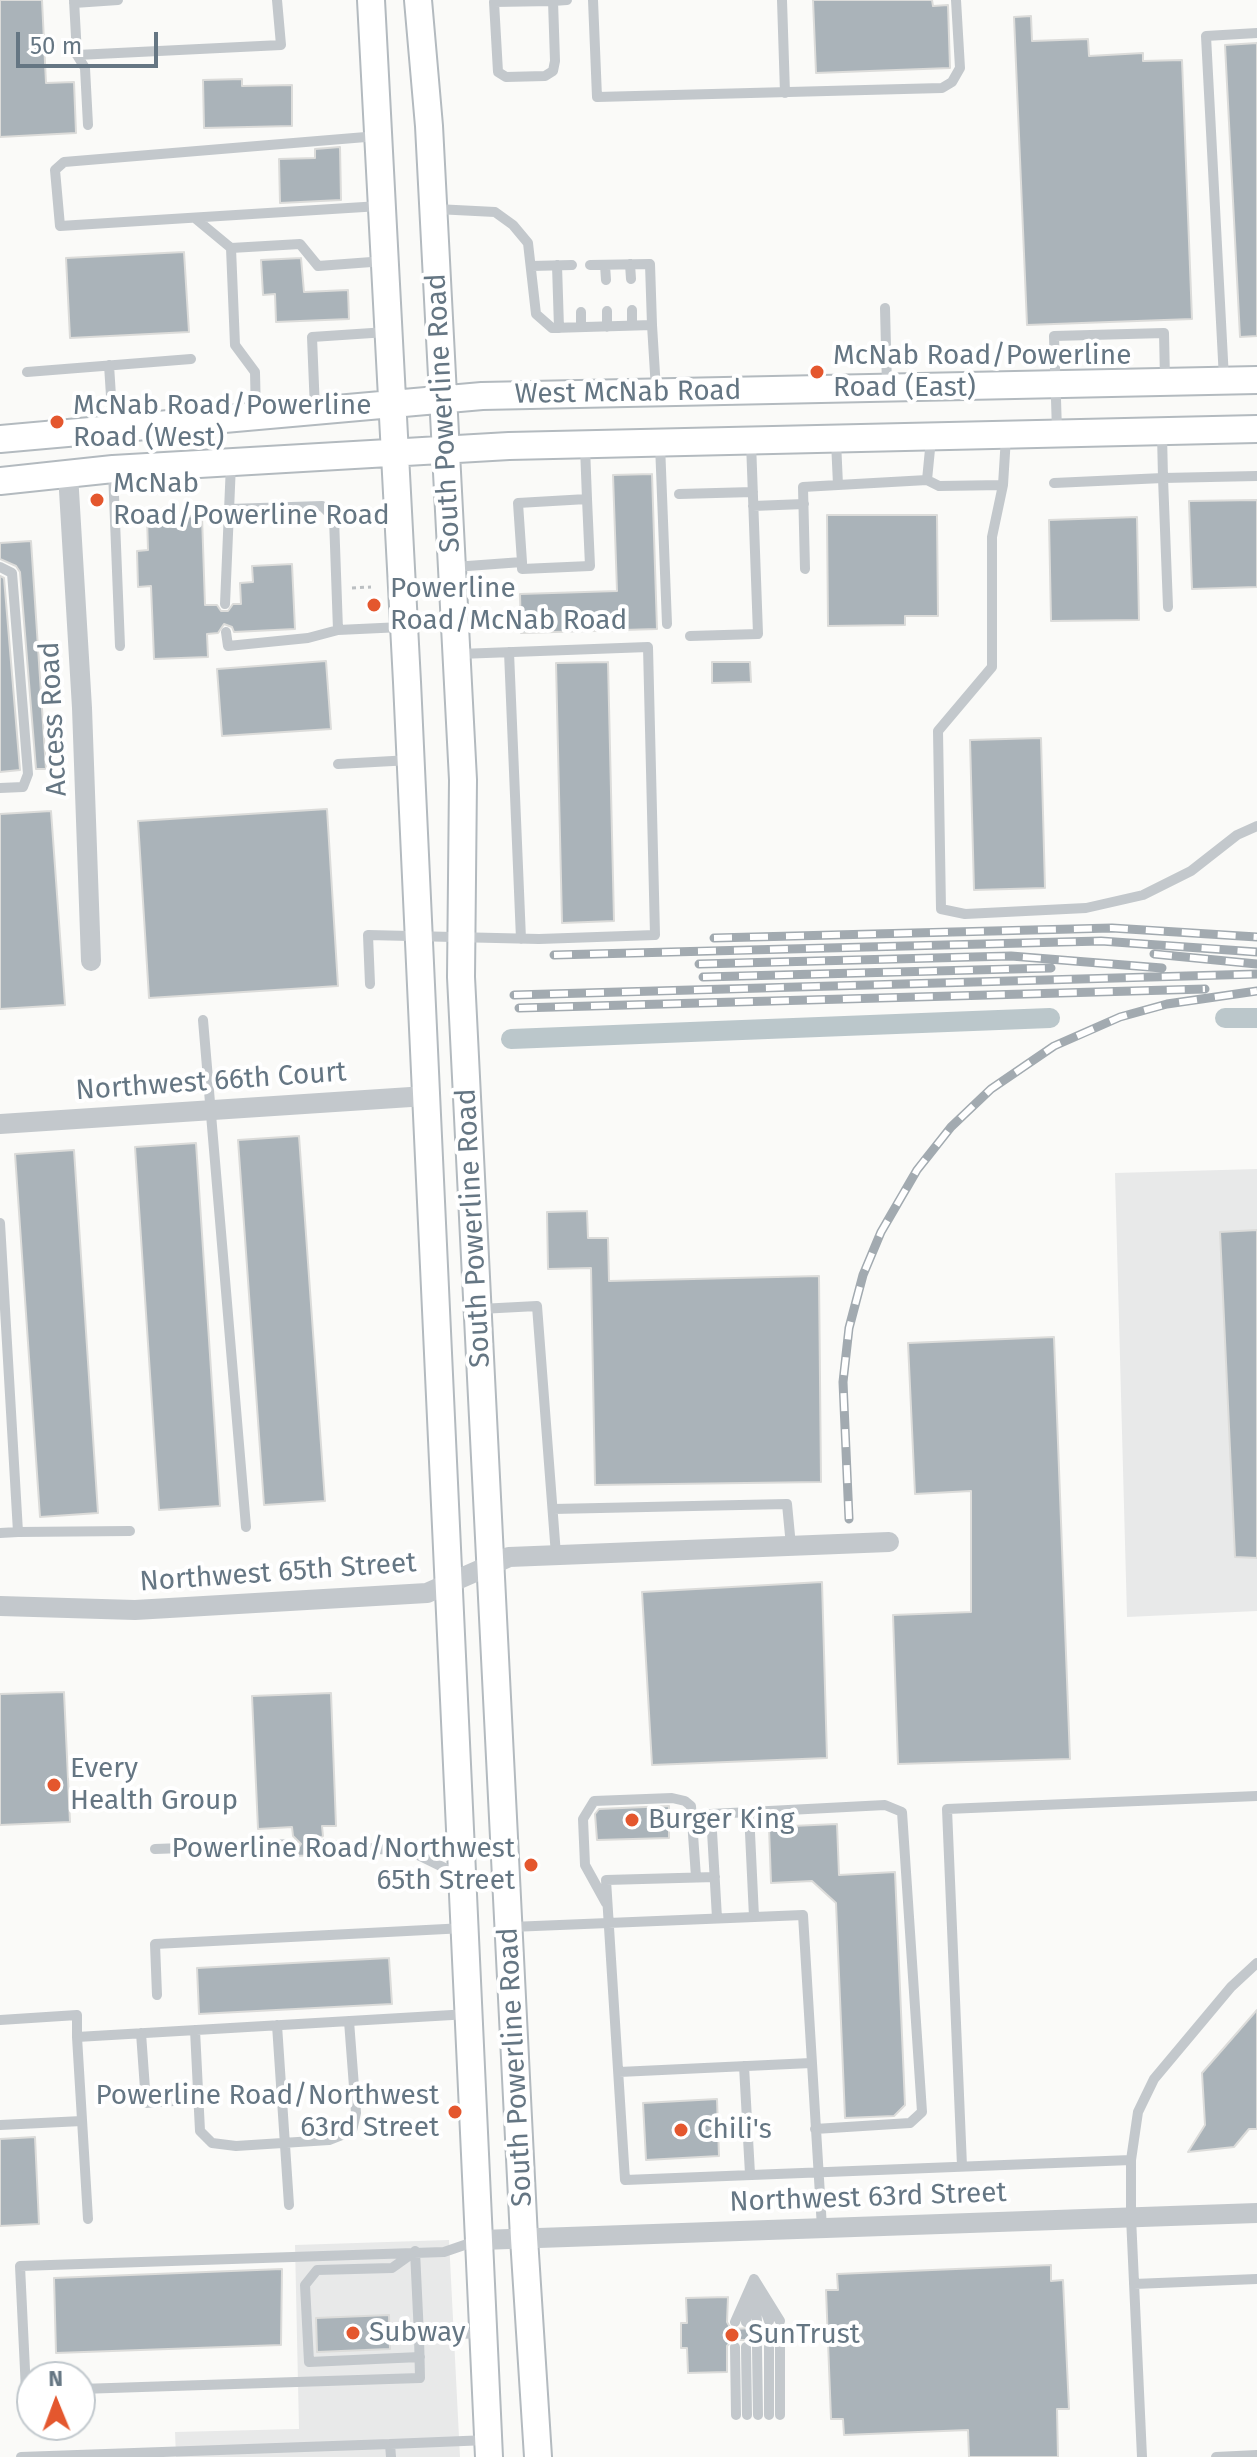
<!DOCTYPE html>
<style>
body{margin:0}
#map{position:relative;width:1257px;height:2457px;overflow:hidden;background:#fafaf8;font-family:"Fira Sans",sans-serif}
canvas{display:block}
.north{position:absolute;left:16px;top:2361px;width:80px;height:80px;box-sizing:border-box;background:#fff;border:2px solid #c1c8cd;border-radius:50%;rotate:359deg;font-size:22px;font-weight:700;line-height:32px;text-align:center;color:#657683}
.north::after{content:'';display:block;margin:auto;width:28px;height:36px;background:#e4572e;clip-path:polygon(50% 0,100% 100%,50% 72%,0 100%)}
.scale{position:absolute;left:16px;top:32px;width:142px;height:36px;box-sizing:border-box;border:4px solid #657683;border-top:0;padding-left:10px;font-size:24px;line-height:28px;white-space:nowrap;color:#657683;-webkit-text-stroke:6px #fff;paint-order:stroke}
</style>
<div id="map">
<canvas width="1257" height="2457"></canvas>
<div class="north">N</div>
<div class="scale">50 m</div>
</div>
<script>
const context = document.querySelector('canvas').getContext('2d');
context.lineJoin = 'round';
function paint(path, color) {
  context.fillStyle = color;
  context.fill(path, 'evenodd');
}
function toPath(rows) {
  const path = new Path2D();
  for (const r of rows) {
    path.moveTo(r[0], r[1]);
    for (let i = 2; i < r.length; i += 2) path.lineTo(r[i], r[i + 1]);
  }
  return path;
}
function trace(path, color, width, dash) {
  context.strokeStyle = color;
  context.lineWidth = width;
  context.lineCap = dash ? 'butt' : 'round';
  context.setLineDash(dash || []);
  context.stroke(path);
}
function write(font, color, halo, rows, align = 'center') {
  context.font = font + ' "Fira Sans",sans-serif';
  context.lineWidth = 8;
  context.setLineDash([]);
  context.textBaseline = 'middle';
  context.strokeStyle = halo;
  context.fillStyle = color;
  for (const [text, x, y, turn = 0] of rows) {
    context.save();
    context.translate(x, y);
    context.rotate((+turn || 0) * Math.PI / 180);
    context.textAlign = isNaN(turn) ? turn : align;
    if (halo) context.strokeText(text, 0, 0);
    context.fillText(text, 0, 0);
    context.restore();
  }
}
paint(toPath([
 [1257,1169,1257,1611,1127,1617,1115,1173],
 [449,2240,460,2457,176,2457,175,2432,299,2429,295,2245]
]), '#e8e9e9');
trace(toPath([
 [1225,1018,1257,1018],
 [511,1039,1050,1018]
]), '#bbc7cb', 20);
const building = toPath([
 [0,0,42,0,46,83,74,82,76,133,0,137,0,0],
 [813,0,932,0,933,6,948,5,950,68,816,73,813,0],
 [1031,16,1032,41,1088,39,1089,56,1143,53,1143,61,1182,60,1192,319,1027,325,1014,17,1031,16],
 [1257,43,1257,336,1240,337,1225,45,1257,43],
 [242,79,242,86,292,85,292,126,204,128,203,80,242,79],
 [340,147,341,200,280,203,279,159,315,158,315,149,340,147],
 [184,252,189,332,70,338,66,258,184,252],
 [301,258,304,292,348,290,349,319,276,322,275,294,263,295,261,260,301,258],
 [652,474,657,629,521,633,520,594,617,591,613,475,652,474],
 [1257,500,1257,587,1192,589,1189,501,1257,500],
 [827,515,937,515,938,616,905,616,905,625,828,626,827,515],
 [202,516,205,605,217,605,221,611,228,611,233,604,241,604,240,583,253,582,252,566,292,564,295,629,234,632,232,627,224,624,218,633,207,634,208,657,154,659,151,586,138,587,137,551,148,550,147,518,202,516],
 [1137,517,1139,620,1051,621,1049,520,1137,517],
 [31,541,46,769,36,769,20,572,16,566,0,559,0,543,31,541],
 [0,576,4,578,20,770,0,772,0,576],
 [326,661,331,729,222,736,217,669,326,661],
 [608,662,614,921,562,923,556,663,608,662],
 [712,662,750,662,751,682,712,683,712,662],
 [1041,738,1045,888,974,890,970,740,1041,738],
 [327,809,338,986,149,998,138,821,327,809],
 [51,811,65,1005,0,1009,0,814,51,811],
 [299,1136,325,1501,264,1505,238,1140,299,1136],
 [196,1143,220,1506,159,1510,135,1147,196,1143],
 [74,1150,98,1513,40,1517,15,1154,74,1150],
 [587,1211,588,1238,608,1238,609,1281,819,1276,821,1482,595,1485,591,1268,548,1269,547,1212,587,1211],
 [1257,1230,1257,1558,1235,1557,1220,1232,1257,1230],
 [1054,1337,1070,1759,898,1764,893,1615,971,1612,971,1491,915,1494,908,1343,1054,1337],
 [822,1582,827,1758,652,1765,642,1592,822,1582],
 [64,1692,70,1822,0,1825,0,1694,64,1692],
 [331,1693,336,1826,322,1826,323,1836,316,1840,316,1848,324,1855,293,1856,301,1844,293,1836,292,1827,258,1829,252,1696,331,1693],
 [669,1806,669,1838,597,1840,595,1814,599,1809,669,1806],
 [837,1824,839,1875,895,1872,905,2105,894,2116,845,2118,836,1903,812,1881,771,1883,769,1827,837,1824],
 [389,1958,392,2004,199,2014,197,1968,389,1958],
 [1257,2010,1257,2129,1249,2129,1234,2147,1188,2152,1205,2125,1202,2073,1257,2010],
 [717,2099,719,2156,646,2160,643,2103,717,2099],
 [35,2137,39,2224,0,2226,0,2139,35,2137],
 [1051,2265,1051,2281,1063,2280,1069,2409,1057,2409,1058,2457,969,2457,968,2430,844,2435,843,2419,831,2419,826,2290,838,2290,837,2274,1051,2265],
 [282,2269,281,2345,56,2353,54,2278,282,2269],
 [728,2297,727,2322,731,2329,775,2327,783,2328,783,2340,732,2340,727,2346,727,2372,688,2373,687,2348,681,2348,681,2323,687,2323,686,2298,728,2297],
 [389,2315,390,2349,317,2352,316,2318,389,2315]
]);
paint(building, '#aab3b9');
trace(building, '#dcdcda', 2);
const secondary = toPath([
 [371,0,407,682,489,2457],
 [418,0,429,126,463,780,461,977,524,2238,538,2457],
 [0,439,482,396,1257,380],
 [0,481,113,469,509,446,1257,429]
]);
trace(secondary, '#b3babf', 30);
trace(toPath([
 [352,588,371,587]
]), '#bbbfc2', 3, [4, 4]);
trace(toPath([
 [74,0,77,55,85,68,88,125],
 [552,0,553,1,555,61,553,71,545,76,506,77,498,72,494,2,553,1,567,0],
 [593,0,597,97,942,88,952,82,960,68,956,0],
 [782,0,785,93],
 [74,3,118,0],
 [77,55,281,45,277,0],
 [378,136,64,162,55,170,60,226,380,206],
 [436,209,495,212,513,225,528,243,536,314,552,328,652,325,656,390],
 [196,219,231,248,300,244,318,266,385,261],
 [231,248,235,345,255,372,256,416],
 [630,264,631,279],
 [557,265,559,328],
 [590,265,650,264,652,325],
 [605,265,606,280],
 [531,266,572,265],
 [885,308,887,386],
 [632,310,632,325],
 [607,311,607,327],
 [581,312,581,327],
 [109,365,113,427],
 [27,372,191,359],
 [1224,379,1206,36,1257,33],
 [315,410,312,337,387,332],
 [1057,431,1054,336,1164,333,1165,380],
 [1006,437,1003,485,992,537,992,667,938,731,941,909,965,914,1086,908,1143,895,1191,871,1237,835,1257,826],
 [660,444,667,624],
 [113,471,120,646],
 [927,480,939,486,1003,485],
 [1054,483,1163,478,1162,434],
 [838,485,927,480,931,439],
 [679,494,753,492],
 [753,506,804,504],
 [229,509,322,506,334,518,338,630],
 [522,562,522,569,590,566,587,499],
 [0,567,12,573,28,774,23,787,0,788],
 [454,567,522,562,518,503,587,499,585,447],
 [805,569,803,487,838,485,836,441],
 [225,604,231,464],
 [1168,607,1163,478,1257,476],
 [226,632,228,646,308,638,338,630,402,627],
 [690,636,758,634,751,442],
 [509,652,521,939],
 [338,764,411,760],
 [370,984,368,935,539,939,655,935,648,647,459,654],
 [203,1020,246,1527],
 [0,1223,18,1532,0,1533],
 [480,1309,537,1306,556,1555],
 [553,1509,787,1504,791,1546],
 [18,1532,130,1531],
 [749,1812,754,1917],
 [323,1844,412,1852,459,1875],
 [155,1849,293,1844],
 [715,1877,606,1880,625,2180,1131,2160],
 [606,1903,585,1865,583,1819,594,1801,672,1798,685,1801,691,1806,696,1877],
 [717,1918,711,1814,885,1805,902,1812,922,2112,910,2123,815,2129],
 [511,1927,803,1915,822,2228],
 [157,1995,155,1944,465,1928],
 [0,2020,77,2015,77,2037,469,2014],
 [277,2025,289,2205],
 [195,2030,200,2131,212,2143,236,2146,329,2140,352,2131,356,2113,349,2021],
 [141,2033,146,2103,200,2099],
 [77,2037,88,2219],
 [744,2066,750,2174],
 [619,2072,811,2063],
 [0,2125,82,2121],
 [962,2166,947,1809,1257,1796],
 [415,2251,419,2336],
 [413,2253,392,2268,317,2270,305,2285,309,2362,420,2357],
 [754,2279,780,2321],
 [1134,2284,1257,2279],
 [755,2293,757,2321],
 [760,2296,769,2321],
 [735,2322,754,2279],
 [746,2322,751,2297],
 [735,2347,736,2415],
 [746,2347,747,2415],
 [757,2347,758,2415],
 [769,2347,769,2415],
 [80,2389,420,2378,419,2336,481,2333],
 [32,2391,26,2391,20,2266,444,2252,479,2240],
 [780,2415,780,2347],
 [390,2444,488,2440],
 [134,2453,390,2444,391,2457],
 [21,2457,134,2453,134,2457],
 [1142,2457,1131,2217,1131,2160,1138,2112,1154,2079,1231,1987,1257,1963],
 [1216,2457,1257,2455]
]), '#c3c8cc', 10);
trace(toPath([
 [68,474,82,708,91,961],
 [0,1124,426,1096],
 [0,1606,135,1610,427,1593,509,1557,889,1542],
 [481,2240,1257,2213]
]), '#c3c8cc', 20);
trace(secondary, '#fff', 26);
const rail = toPath([
 [714,938,1112,928,1257,937],
 [1154,954,1257,964],
 [554,955,1101,941,1257,952],
 [699,964,1011,956,1162,968],
 [703,977,1051,968],
 [514,995,1257,974],
 [519,1008,1205,989],
 [849,1519,843,1382,849,1328,863,1275,881,1232,917,1170,951,1127,991,1089,1054,1046,1120,1017,1167,1004,1257,991]
]);
trace(rail, '#a2aab0', 9);
trace(rail, '#fff', 6, [18]);
for (const [x, y, r, color] of [
 [817,372,8,"#e4572e"],
 [57,422,8,"#e4572e"],
 [97,500,8,"#e4572e"],
 [374,605,8,"#e4572e"],
 [54,1785,8,"#e4572e"],
 [632,1820,8,"#e4572e"],
 [531,1865,8,"#e4572e"],
 [455,2112,8,"#e4572e"],
 [681,2130,8,"#e4572e"],
 [353,2333,8,"#e4572e"],
 [732,2335,8,"#e4572e"]
]) {
  const dot = new Path2D();
  dot.arc(x, y, r, 0, 2 * Math.PI);
  context.fillStyle = color;
  context.fill(dot);
  trace(dot, '#fff', 3);
}
write('28px', '#657683', '#fff', [
 ["McNab Road/Powerline",833,356],
 ["Road (East)",833,388],
 ["McNab Road/Powerline",73,406],
 ["Road (West)",73,438],
 ["McNab",113,484],
 ["Road/Powerline Road",113,516],
 ["Powerline",390,589],
 ["Road/McNab Road",390,621],
 ["Every",70,1769],
 ["Health Group",70,1801],
 ["Burger King",648,1820],
 ["Powerline Road/Northwest",515,1849,"right"],
 ["65th Street",515,1881,"right"],
 ["Powerline Road/Northwest",439,2096,"right"],
 ["63rd Street",439,2128,"right"],
 ["Chili's",697,2130],
 ["Subway",369,2333],
 ["SunTrust",748,2335]
], 'left');
write('28px', '#657683', '#fff', [
 ["West McNab Road",628,393,-1],
 ["South Powerline Road",444,413,-93],
 ["Access Road",54,719,-93],
 ["Northwest 66th Court",211,1082,-4],
 ["South Powerline Road",474,1228,-93],
 ["Northwest 65th Street",278,1573,-4],
 ["South Powerline Road",516,2067,-93],
 ["Northwest 63rd Street",868,2198,-2]
]);
</script>
